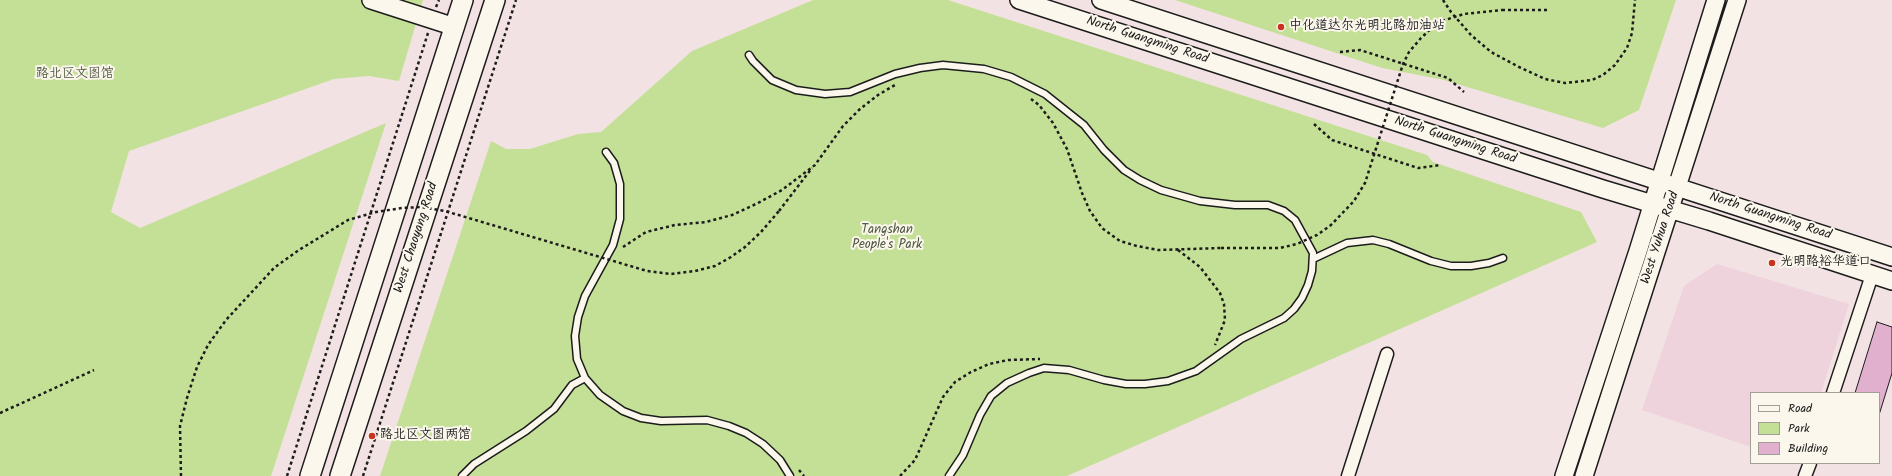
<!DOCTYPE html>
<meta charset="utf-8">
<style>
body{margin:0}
#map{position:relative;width:1892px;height:476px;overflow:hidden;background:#f3e2e3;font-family:Kalam,sans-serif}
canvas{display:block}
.legend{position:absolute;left:1750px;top:392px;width:130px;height:72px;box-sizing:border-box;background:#fbf7ec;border:1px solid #a29f99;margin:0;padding:5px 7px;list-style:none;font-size:12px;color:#1c1c1c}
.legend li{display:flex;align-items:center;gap:8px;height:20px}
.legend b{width:20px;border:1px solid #a29f99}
</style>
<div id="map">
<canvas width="1892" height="476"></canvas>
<ul class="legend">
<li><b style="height:5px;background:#fbf7ec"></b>Road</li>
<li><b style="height:11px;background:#c4e097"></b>Park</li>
<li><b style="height:11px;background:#e1b0cf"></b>Building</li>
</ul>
</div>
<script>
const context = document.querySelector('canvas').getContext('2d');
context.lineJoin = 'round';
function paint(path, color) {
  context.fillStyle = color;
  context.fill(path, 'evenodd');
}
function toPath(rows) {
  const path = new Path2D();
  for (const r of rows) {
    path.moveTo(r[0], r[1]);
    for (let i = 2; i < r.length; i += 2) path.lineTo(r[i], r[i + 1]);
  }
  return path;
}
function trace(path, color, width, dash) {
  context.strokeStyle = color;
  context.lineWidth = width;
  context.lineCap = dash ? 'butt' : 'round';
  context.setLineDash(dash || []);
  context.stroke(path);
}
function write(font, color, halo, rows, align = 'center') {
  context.font = font + ' Kalam,"LXGW WenKai TC",sans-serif';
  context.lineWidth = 4;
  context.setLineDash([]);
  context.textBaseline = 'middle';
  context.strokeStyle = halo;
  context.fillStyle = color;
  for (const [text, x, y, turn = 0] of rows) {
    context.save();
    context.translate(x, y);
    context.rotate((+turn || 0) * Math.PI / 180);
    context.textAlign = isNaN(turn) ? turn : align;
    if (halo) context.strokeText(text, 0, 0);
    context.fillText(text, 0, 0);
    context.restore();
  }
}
paint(toPath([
 [1717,264,1849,304,1821,393,1751,393,1751,447,1642,410,1684,286]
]), '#eed3dd');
paint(toPath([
 [0,0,423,0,399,81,369,76,334,79,129,151,111,212,140,228,386,123,271,476,0,476],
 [813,0,948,0,1427,155,1433,162,1581,212,1597,242,1067,476,380,476,491,141,506,149,530,149,578,134,601,132,692,51],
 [1175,0,1676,0,1639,110,1603,128,1444,80,1382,68]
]), '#c4e097');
const building = toPath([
 [1877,322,1892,327,1892,373,1879,415,1879,393,1855,393,1877,322]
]);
paint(building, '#e1b0cf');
trace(building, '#1c1c1c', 1);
const lane = toPath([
 [749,55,753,61,772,80,796,90,825,94,850,92,895,74,920,68,943,65,984,69,1011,77,1045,94,1084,125,1104,150,1124,170,1140,180,1161,190,1200,201,1235,205,1268,205,1284,211,1295,220,1313,253,1312,271,1308,285,1302,298,1294,309,1284,318,1241,339,1196,371,1168,381,1145,384,1126,384,1104,380,1069,370,1044,368,1029,373,1007,383,991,396,980,415,963,455,949,476],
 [606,152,614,163,620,184,620,219,613,245,585,296,578,317,575,336,577,359,585,378,600,395,623,411,641,418,661,421,707,420,729,426,746,433,763,444,780,460,790,476],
 [1313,259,1347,243,1373,240,1389,244,1431,261,1451,266,1471,266,1489,263,1503,258],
 [462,476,474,464,526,431,554,409,572,385,585,378]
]);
const street = toPath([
 [1833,393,1872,275],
 [1348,476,1387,354],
 [1805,476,1810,463]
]);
const secondary = toPath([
 [371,0,455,27],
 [1019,0,1603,189,1709,221,1892,281],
 [1101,0,1892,257],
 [1564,476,1638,251,1716,0],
 [1584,476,1737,0]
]);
const primary = toPath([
 [310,476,463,0],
 [340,476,495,0]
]);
trace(lane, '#1c1c1c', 9);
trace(street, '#1c1c1c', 15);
trace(secondary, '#1c1c1c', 20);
trace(primary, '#1c1c1c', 22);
trace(toPath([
 [1443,0,1451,12,1471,35,1491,52,1519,67,1545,79,1565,83,1592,80,1603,75,1615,65,1627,48,1632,33,1635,0],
 [436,7,439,0],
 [1502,10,1547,10],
 [1340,52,1360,50,1448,78,1464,92],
 [1031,99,1039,105,1053,123,1067,149,1082,193,1090,211,1102,228,1120,241,1137,246,1158,250,1221,248],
 [1314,124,1332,140,1418,168,1441,165],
 [779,211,812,168],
 [623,247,646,232,675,225,706,222,732,215,758,203,782,190,815,165,843,126,860,109,878,95,895,85],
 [1178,250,1200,267,1220,293,1224,304,1225,320,1215,345],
 [0,413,94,370],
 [799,470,804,476],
 [287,476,428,33],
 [363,476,516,0],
 [900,476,915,460,943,397,955,382,971,372,989,364,1008,360,1040,359]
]), '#1c1c1c', 2.5, [3, 3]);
trace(lane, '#fbf7ec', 6);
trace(street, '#fbf7ec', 12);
trace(secondary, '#fbf7ec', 17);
trace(primary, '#fbf7ec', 19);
trace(toPath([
 [1221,248,1280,248,1297,244,1317,235,1331,225,1354,201,1365,183,1403,64,1409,52,1421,38,1434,26,1445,20,1464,14,1502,10],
 [181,476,180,426,187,398,197,367,208,345,226,320,274,268,299,250,348,220,376,212,402,208,421,207,445,211,647,271,671,274,695,271,715,266,731,257,745,247,761,232,779,211]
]), '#1c1c1c', 2.5, [3, 3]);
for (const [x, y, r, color] of [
 [1281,27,4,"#c8321e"],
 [1772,263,4,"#c8321e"],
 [372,436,4,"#c8321e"]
]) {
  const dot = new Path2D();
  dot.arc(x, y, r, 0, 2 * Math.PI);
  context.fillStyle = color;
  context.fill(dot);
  trace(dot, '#fbf7ec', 1.5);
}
write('13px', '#1c1c1c', '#fbf7ec', [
 ["中化道达尔光明北路加油站",1289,27],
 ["光明路裕华道口",1780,263],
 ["路北区文图两馆",380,436]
], 'left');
write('13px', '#1c1c1c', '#fbf7ec', [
 ["North Guangming Road",1147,41,18],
 ["North Guangming Road",1455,141,18],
 ["North Guangming Road",1770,217,18],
 ["West Chaoyang Road",417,238,-72],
 ["West Yuhua Road",1661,238,-72]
]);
write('13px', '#4e5741', '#fbf7ec', [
 ["路北区文图馆",75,75],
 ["Tangshan",887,231],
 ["People's Park",887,246]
]);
</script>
